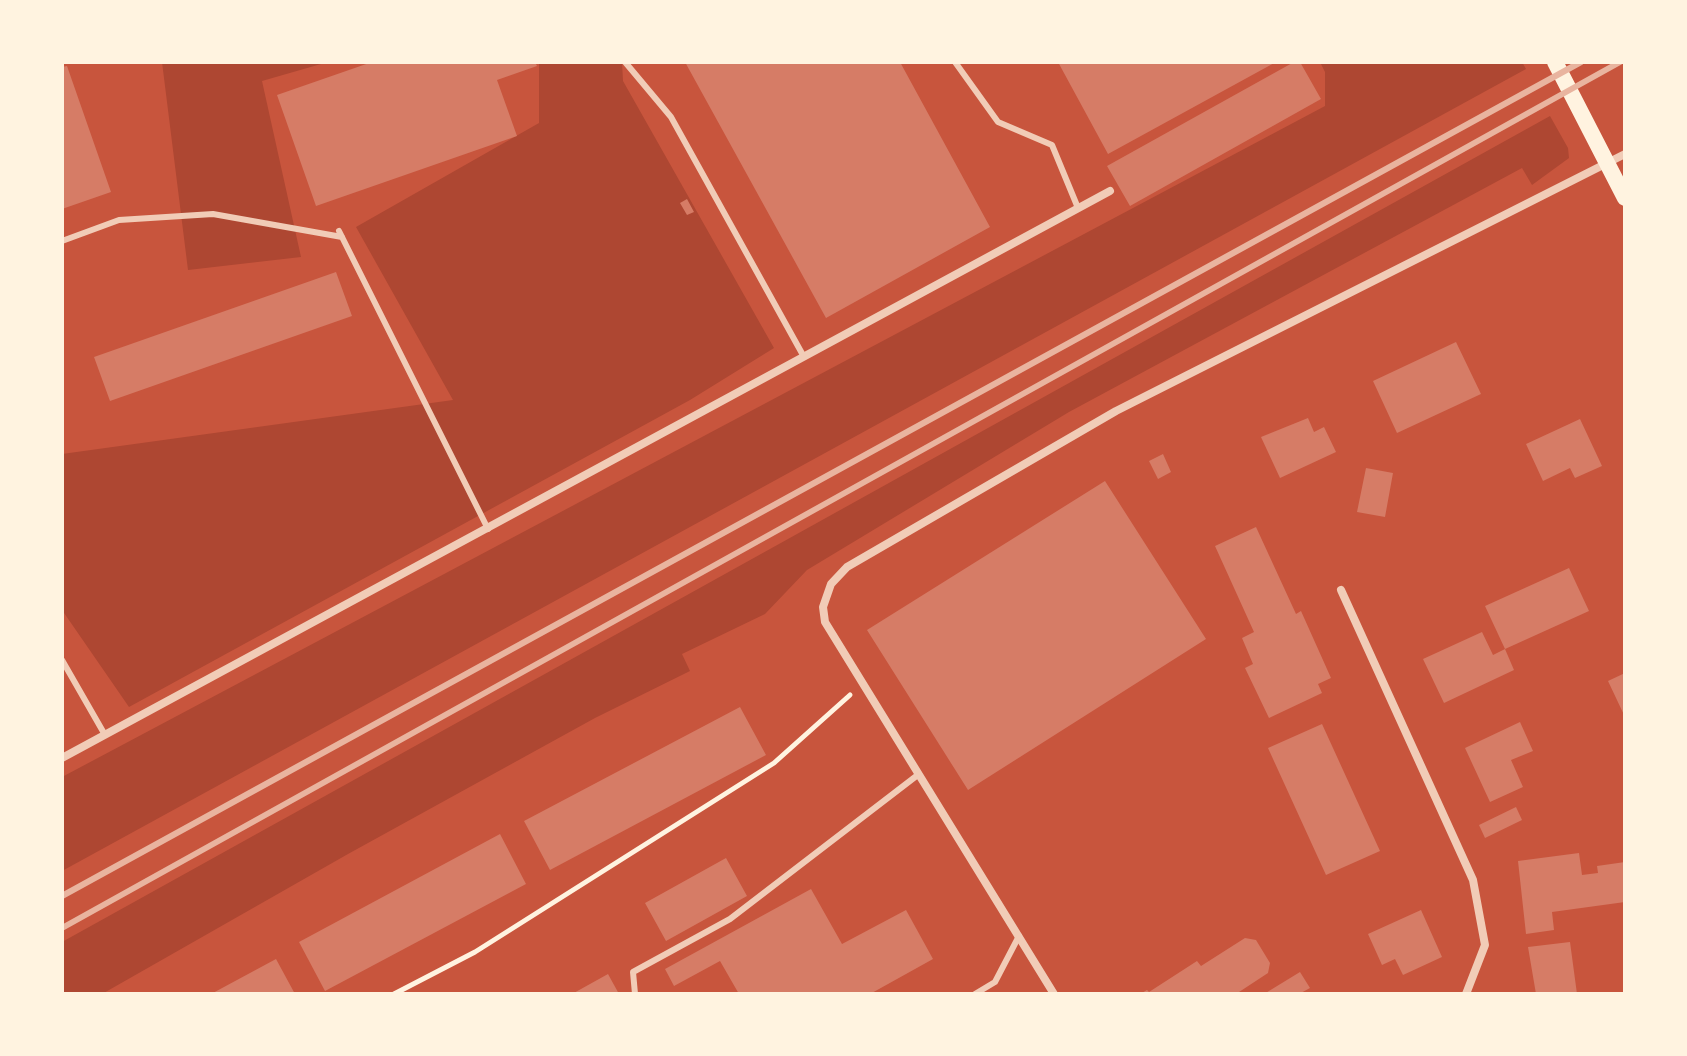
<!DOCTYPE html>
<style>
body{margin:0}
#map{position:relative;width:1687px;height:1056px;overflow:hidden;background:#c8553d;font-family:Manrope,sans-serif}
canvas{display:block}
.frame{position:absolute;inset:0;border:64px solid #fff3e0;pointer-events:none}
</style>
<div id="map">
<canvas width="1687" height="1056"></canvas>
<div class="frame"></div>
</div>
<script>
const context = document.querySelector('canvas').getContext('2d');
context.lineJoin = 'round';
function paint(path, color) {
  context.fillStyle = color;
  context.fill(path, 'evenodd');
}
function toPath(rows) {
  const path = new Path2D();
  for (const r of rows) {
    path.moveTo(r[0], r[1]);
    for (let i = 2; i < r.length; i += 2) path.lineTo(r[i], r[i + 1]);
  }
  return path;
}
function trace(path, color, width, dash) {
  context.strokeStyle = color;
  context.lineWidth = width;
  context.lineCap = dash ? 'butt' : 'round';
  context.setLineDash(dash || []);
  context.stroke(path);
}
paint(toPath([
 [162,62,328,62,262,81,301,257,188,270],
 [539,62,622,62,623,81,774,348,690,400,129,707,62,610,62,454,453,400,356,227,539,123],
 [1320,62,1522,62,1526,69,62,871,62,777,1325,106,1325,72],
 [1550,116,1568,148,1569,158,1532,185,1522,168,1069,412,807,570,765,614,682,654,690,671,595,718,348,854,102,994,62,994,62,942]
]), '#ae4732');
paint(toPath([
 [372,62,535,62,537,66,497,80,517,136,316,206,277,95],
 [685,62,900,62,990,227,826,318],
 [1058,62,1276,62,1108,154],
 [1294,62,1300,62,1321,99,1130,206,1107,166],
 [67,66,111,192,62,209,62,67],
 [687,199,694,212,687,215,680,203],
 [336,272,352,316,110,401,94,357],
 [1456,342,1481,394,1397,433,1373,381],
 [1308,418,1314,432,1324,427,1336,452,1280,478,1261,437],
 [1580,419,1602,466,1575,478,1570,468,1543,481,1526,444],
 [1163,454,1171,472,1158,479,1149,461],
 [1366,468,1393,473,1385,517,1357,512],
 [1105,481,1206,639,968,790,867,630],
 [1256,527,1296,614,1301,611,1331,678,1318,684,1322,693,1269,718,1245,668,1253,664,1242,638,1254,632,1215,546],
 [1569,568,1589,611,1505,649,1514,670,1444,703,1423,659,1482,632,1493,655,1505,649,1485,606],
 [1625,673,1625,717,1608,681],
 [740,707,766,755,550,870,524,821],
 [1520,722,1533,751,1511,760,1523,787,1490,802,1465,748],
 [1322,724,1380,851,1326,875,1268,748],
 [1516,807,1522,820,1485,838,1479,825],
 [500,834,526,884,325,991,299,942],
 [1579,853,1582,875,1598,873,1597,866,1625,862,1625,902,1552,912,1554,930,1526,934,1518,861],
 [726,858,747,896,666,941,645,903],
 [811,889,842,944,906,910,933,959,870,994,739,994,720,961,674,986,665,969],
 [1421,910,1442,957,1403,975,1395,959,1382,965,1368,934],
 [1245,938,1256,940,1270,963,1268,973,1236,994,1140,994,1147,990,1149,992,1197,961,1201,966],
 [1570,942,1577,994,1536,994,1528,947],
 [276,959,295,994,211,994],
 [1300,972,1310,988,1299,994,1264,994],
 [608,974,619,994,572,994]
]), '#d67c66');
trace(toPath([
 [394,994,475,952,774,763,850,695]
]), '#fff3e0', 5);
trace(toPath([
 [625,62,671,117,804,357],
 [955,62,998,122,1052,145,1078,208],
 [339,231,488,529],
 [62,241,119,220,213,214,342,237],
 [62,660,105,735],
 [635,994,633,972,730,919,919,774],
 [975,994,995,982,1019,936]
]), '#f1ccb7', 6);
trace(toPath([
 [1341,590,1473,880,1485,945,1466,994],
 [62,758,1110,191],
 [1054,994,825,622,823,607,831,584,847,567,1116,411,1625,154]
]), '#f1ccb7', 8);
trace(toPath([
 [1555,62,1625,198]
]), '#fff3e0', 16);
trace(toPath([
 [62,896,1581,62],
 [62,928,1620,62]
]), '#e9b49f', 6);
</script>
